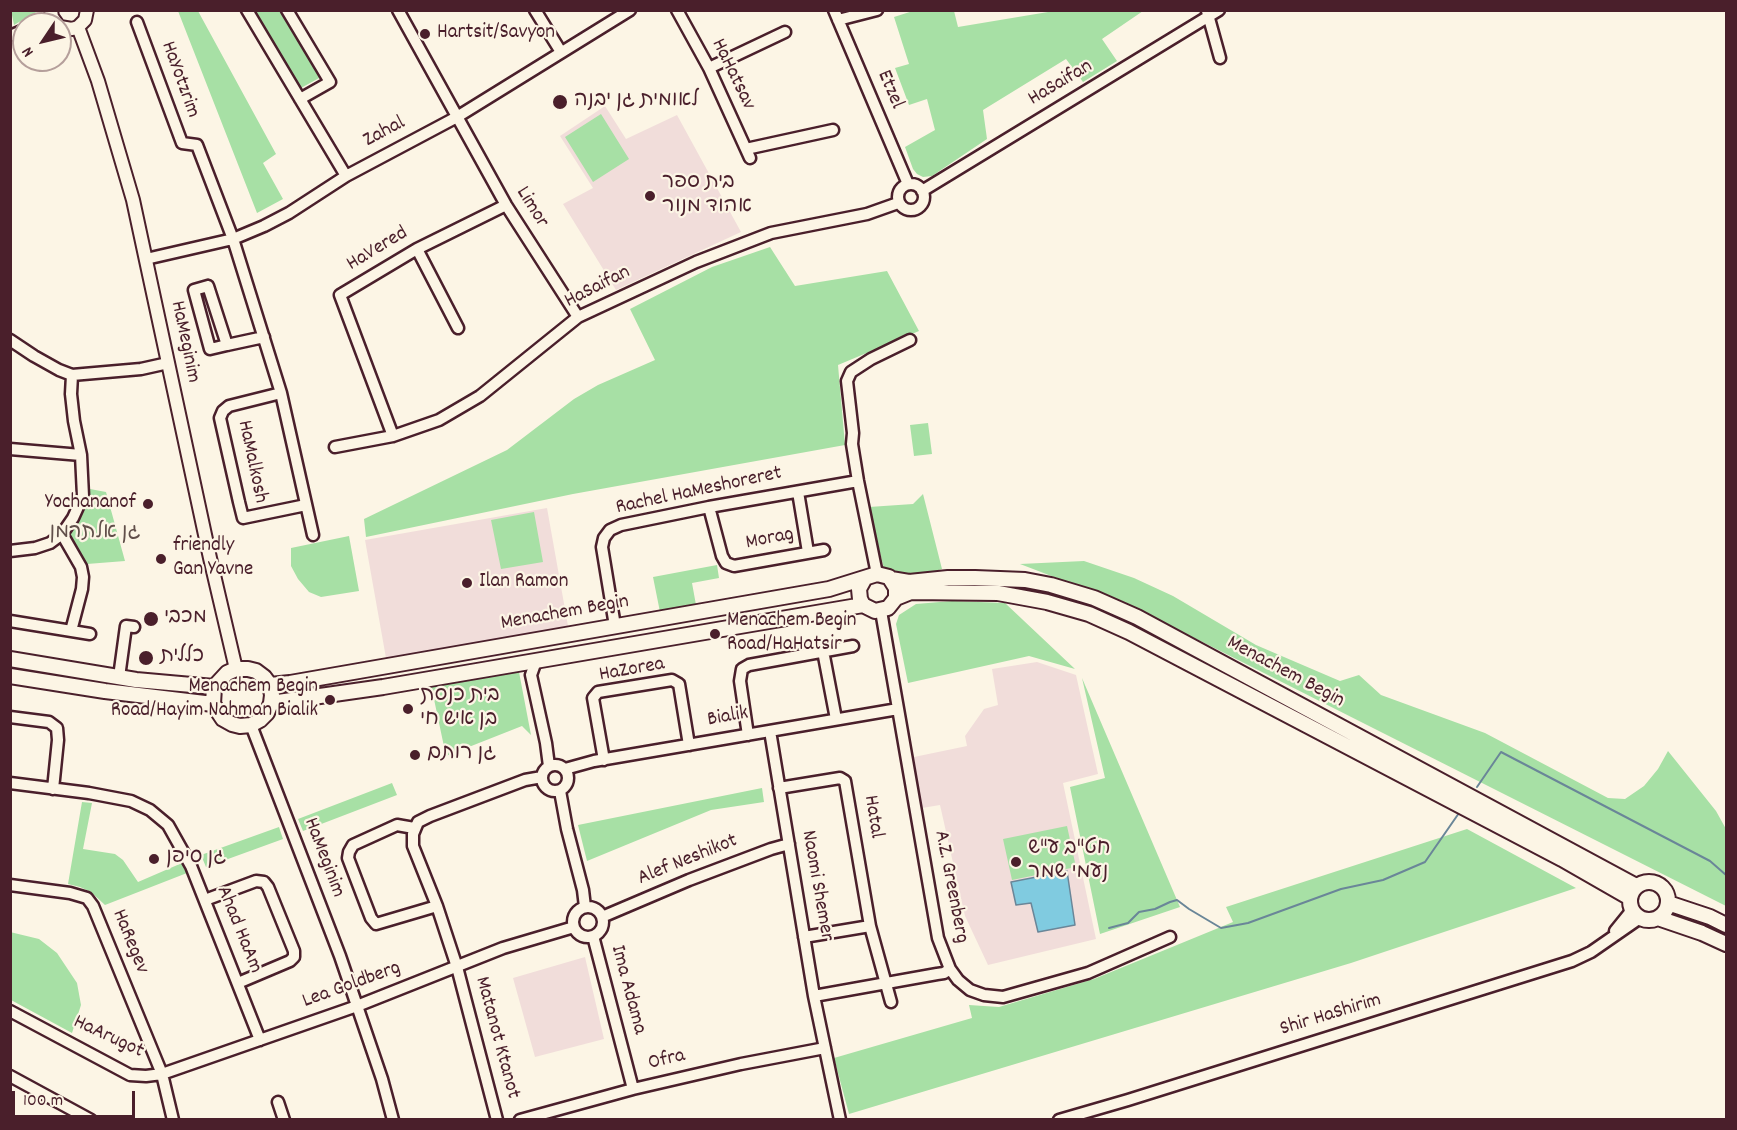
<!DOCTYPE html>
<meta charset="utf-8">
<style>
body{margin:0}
#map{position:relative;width:1737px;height:1130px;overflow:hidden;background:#fcf5e5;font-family:Dekko,sans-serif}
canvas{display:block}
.frame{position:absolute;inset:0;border:12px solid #4a1f2b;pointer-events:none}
.north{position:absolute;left:12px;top:12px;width:60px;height:60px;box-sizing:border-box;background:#fcf5e5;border:2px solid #b59f9b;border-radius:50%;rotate:235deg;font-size:16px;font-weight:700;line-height:24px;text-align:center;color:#4a1f2b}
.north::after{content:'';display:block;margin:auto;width:21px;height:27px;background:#4a1f2b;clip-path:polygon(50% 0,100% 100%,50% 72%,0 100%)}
.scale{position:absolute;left:12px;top:1091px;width:123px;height:27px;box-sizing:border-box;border:3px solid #4a1f2b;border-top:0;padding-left:8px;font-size:18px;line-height:21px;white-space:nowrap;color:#4a1f2b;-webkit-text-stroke:4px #fcf5e5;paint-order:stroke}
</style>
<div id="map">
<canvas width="1737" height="1130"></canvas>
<div class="frame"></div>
<div class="north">N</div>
<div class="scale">100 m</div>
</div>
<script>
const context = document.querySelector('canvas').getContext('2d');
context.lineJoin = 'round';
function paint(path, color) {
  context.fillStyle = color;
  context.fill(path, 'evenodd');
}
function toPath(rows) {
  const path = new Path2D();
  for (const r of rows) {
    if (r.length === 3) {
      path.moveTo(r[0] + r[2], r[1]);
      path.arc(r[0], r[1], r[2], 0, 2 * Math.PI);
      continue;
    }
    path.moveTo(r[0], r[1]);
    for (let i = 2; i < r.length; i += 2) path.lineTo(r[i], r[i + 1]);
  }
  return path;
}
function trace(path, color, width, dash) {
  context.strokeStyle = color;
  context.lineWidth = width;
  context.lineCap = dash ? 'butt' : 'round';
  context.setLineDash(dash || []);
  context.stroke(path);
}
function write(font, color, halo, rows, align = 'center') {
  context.font = font + ' Dekko,"Playpen Sans Hebrew",sans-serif';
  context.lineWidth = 4.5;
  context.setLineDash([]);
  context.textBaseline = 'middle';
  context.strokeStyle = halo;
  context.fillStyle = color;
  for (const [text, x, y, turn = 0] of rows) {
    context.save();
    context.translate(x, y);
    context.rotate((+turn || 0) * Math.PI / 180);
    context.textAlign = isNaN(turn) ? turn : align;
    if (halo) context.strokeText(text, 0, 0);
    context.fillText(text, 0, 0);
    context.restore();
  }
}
paint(toPath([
 [605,106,626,139,677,115,741,232,616,290,563,204,593,188,560,136],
 [547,508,568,626,386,658,365,540],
 [1037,662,1076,675,1098,774,1063,783,1096,939,988,965,965,916,940,805,922,808,914,757,967,746,965,736,984,709,998,705,992,669],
 [585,957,604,1039,535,1057,513,978]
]), '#f1ddda');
paint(toPath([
 [11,10,38,10,38,11,14,25],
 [916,10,954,11,958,27,1054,11,1143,11,1102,39,1117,61,1083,82,1066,59,983,110,987,139,932,176,923,177,917,174,913,169,905,147,935,130,927,99,909,105,895,68,909,64,894,17],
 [178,11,198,11,276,154,263,163,283,199,257,213],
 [255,11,281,11,321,77,301,88],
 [601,114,629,159,593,182,565,137],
 [770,247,795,286,887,271,919,331,838,365,845,445,573,494,366,537,364,519,507,450,574,399,598,385,655,360,630,309,712,267],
 [928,423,932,454,914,456,910,425],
 [90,489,106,492,125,561,87,564,69,533,88,504],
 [923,494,942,569,919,576,898,577,884,569,869,507,913,504],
 [534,512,543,562,501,569,491,520],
 [349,536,359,591,321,597,309,592,298,579,291,566,291,548],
 [1084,561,1134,578,1173,596,1256,645,1340,681,1359,675,1381,695,1485,733,1608,798,1625,799,1644,786,1658,769,1668,751,1716,811,1726,829,1726,906,1135,608,1020,564],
 [717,565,719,578,692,583,696,605,660,612,653,577],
 [952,601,1005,603,1075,669,1029,656,908,683,896,624,899,615,916,604],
 [519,672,531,735,522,726,446,756,431,685],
 [1082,678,1180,907,1100,934,1070,787,1105,778],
 [392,783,397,795,303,831,298,819],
 [762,788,764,802,711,810,587,861,578,825],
 [82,802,92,803,83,849,115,854,123,860,138,882,182,863,187,873,105,905,91,892,80,887,68,884],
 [1067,826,1076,867,1012,880,1003,839],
 [279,827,283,839,206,867,201,855],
 [1467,829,1576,888,1351,963,849,1114,834,1058,972,1018,969,1005,999,1007,1094,979,1233,922,1226,907],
 [10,932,39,939,57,953,77,983,81,1005,72,1033,11,1000]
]), '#a7e0a5');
const water = toPath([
 [1067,871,1075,925,1038,932,1031,903,1016,905,1011,882,1067,871]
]);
paint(water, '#80cbe0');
trace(water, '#6a8698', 1.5);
trace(toPath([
 [1477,787,1501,752,1710,861,1726,875],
 [1109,928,1128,923,1139,912,1155,909,1170,902,1177,900,1189,909,1221,928,1248,923,1341,889,1383,880,1425,862,1459,813]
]), '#6a8698', 2);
const minor = toPath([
 [247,10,346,176],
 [287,10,330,82,300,99],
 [398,10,506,205,578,317],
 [535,10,561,52],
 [677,10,709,68,750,158],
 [834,10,908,184],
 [1207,11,1220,58],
 [838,20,877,10],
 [137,22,182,143,197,145,233,239,281,393,313,535],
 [37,24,52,17],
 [10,36,24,30],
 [709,68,785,32],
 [746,149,833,130],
 [911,197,13],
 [922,191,1219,10],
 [417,249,458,328],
 [146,259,233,239,264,226,289,213,346,176,457,117,630,10],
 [208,286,227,345,210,349,194,290,208,286],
 [10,340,34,356,59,370,72,375,141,369,168,363],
 [227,345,264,337],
 [281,393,229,406,223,411,220,418,239,502,243,518,306,505],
 [393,436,340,295,417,249,506,205],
 [335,447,393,436,439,420,480,396,578,317,696,262,771,233,867,214,898,203],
 [10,449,81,455],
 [798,492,808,552],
 [709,507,722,556,726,563,734,566,824,550],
 [62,534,81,567,83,577,82,589,71,631],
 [10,551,35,548,50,543,62,534,73,518,83,496,81,455,74,421,71,394,72,375],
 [877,574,858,481,852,444,853,433,847,381,851,372,871,359,910,340],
 [881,611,938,938,950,969,958,980,970,990,984,995,1003,997,1088,973,1170,937],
 [10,621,90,634],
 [615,626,602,547,604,538,610,530,621,525,709,507,858,481],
 [823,651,836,719],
 [536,661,531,675,546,743,549,766],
 [119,677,126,626,134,627],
 [10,717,49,722,57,728,58,740,53,789],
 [251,725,340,956,382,1079,393,1120],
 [770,731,814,996,840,1120],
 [748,735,740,681,742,669,749,665,853,646],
 [604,760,593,698,598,692,672,680,679,684,689,745],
 [555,778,13],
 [565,769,594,761,898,709],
 [10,783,89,793,131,801,150,810,168,825,191,866,260,1040],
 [779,788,840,778,845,781,870,926,891,1002],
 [560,791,567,829,583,890,585,907],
 [414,828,397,825,353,845,349,852,348,858,371,918,376,924,437,906],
 [10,885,70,893,87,898,93,906,162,1074,173,1120],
 [205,900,256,881,264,882,268,887,294,951,294,957,290,961,238,983],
 [588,922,15],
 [602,917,689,880,771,849,789,844],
 [1615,931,1632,910],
 [593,936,633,1089],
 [804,937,870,926],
 [814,996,937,974,944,973,950,969],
 [10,1011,130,1075,146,1076,162,1074,357,1006,503,948,574,927],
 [10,1076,91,1120],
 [278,1102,284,1120],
 [497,1120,457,967,437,906,413,846,413,834,418,822,430,816,525,780,542,777],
 [520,1120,633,1089,741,1064,825,1048],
 [1059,1120,1128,1100,1572,961,1591,952,1640,918]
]);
const tertiary = toPath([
 [51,10,52,17,57,24],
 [60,27,72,29,78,27,85,20,87,10],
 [78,27,98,81,133,200,210,558,236,669]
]);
const secondary = toPath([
 [891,579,909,582,948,578,975,578,1025,580,1051,585,1094,598,1137,617,1636,886],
 [896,598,911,592,998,593,1047,602,1089,614,1129,632,1562,859,1630,898],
 [10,659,136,680,214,687],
 [236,669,248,669,256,671,264,677,270,685,272,695,271,703,267,713,260,720,251,725,240,726,232,724,223,719,213,704,214,687,227,673,236,669],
 [10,676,105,691,213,704],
 [270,685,290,683,829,589,877,574,889,577,896,588,896,598,888,608,875,611,863,605,860,599,859,589,865,578],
 [271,703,383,687,863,605],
 [1649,901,19],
 [1668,903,1710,917,1726,925],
 [1658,918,1702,933,1726,944]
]);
trace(minor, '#4a1f2b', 15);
trace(tertiary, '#4a1f2b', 16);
trace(secondary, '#4a1f2b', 18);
trace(minor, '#fcf5e5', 10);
trace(tertiary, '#fcf5e5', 12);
trace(secondary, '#fcf5e5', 14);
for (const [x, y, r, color] of [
 [425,34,6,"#4a1f2b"],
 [560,102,8,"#4a1f2b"],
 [650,196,6,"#4a1f2b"],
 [148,504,6,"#4a1f2b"],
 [161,559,6,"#4a1f2b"],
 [467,583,6,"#4a1f2b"],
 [151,619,8,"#4a1f2b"],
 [715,634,6,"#4a1f2b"],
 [146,658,8,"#4a1f2b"],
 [330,700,6,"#4a1f2b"],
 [408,709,6,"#4a1f2b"],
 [415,755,6,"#4a1f2b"],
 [154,859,6,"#4a1f2b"],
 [1016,862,6,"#4a1f2b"]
]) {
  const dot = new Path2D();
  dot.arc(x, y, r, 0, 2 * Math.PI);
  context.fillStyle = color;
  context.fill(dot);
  trace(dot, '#fcf5e5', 2);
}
write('21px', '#4a1f2b', '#fcf5e5', [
 ["Hartsit/Savyon",437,34],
 ["לאומית גן יבנה",574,102],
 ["בית ספר",662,184],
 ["אהוד מנור",662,208],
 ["Yochananof",136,504,"right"],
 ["friendly",173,547],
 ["Gan Yavne",173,571],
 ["Ilan Ramon",479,583],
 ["מכבי",164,619],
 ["Menachem Begin",727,622],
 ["Road/HaHatsir",727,646],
 ["כללית",160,658],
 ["Menachem Begin",318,688,"right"],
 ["Road/Hayim Nahman Bialik",318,712,"right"],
 ["בית כנסת",420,697],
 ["בן איש חי",420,721],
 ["גן רותם",427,755],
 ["חט\"ב ע\"ש",1028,850],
 ["נעמי שמר",1028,874],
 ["גן סיפן",166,859]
], 'left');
write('21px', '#4a1f2b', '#fcf5e5', [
 ["HaHatsav",732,75,64],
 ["HaYotzrim",179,80,70],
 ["HaSaifan",1061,84,-31],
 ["Etzel",889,90,67],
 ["Zahal",385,133,-28],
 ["Limor",531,208,58],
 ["HaVered",378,250,-31],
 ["HaSaifan",598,288,-27],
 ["HaMeginim",184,342,78],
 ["HaMalkosh",251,462,78],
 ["Rachel HaMeshoreret",699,492,-12],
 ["Morag",770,540,-11],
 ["Menachem Begin",565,614,-10],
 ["HaZorea",632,671,-10],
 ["Menachem Begin",1285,673,28],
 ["Bialik",728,718,-10],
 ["Hatal",872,817,81],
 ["HaMeginim",323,858,69],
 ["Alef Neshikot",688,861,-22],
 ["Naomi Shemer",816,886,80],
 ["A.Z. Greenberg",950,887,79],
 ["Ahad HaAm",238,930,68],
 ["HaRegev",129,942,68],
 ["Lea Goldberg",352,986,-20],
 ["Ima Adama",627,990,75],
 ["Shir HaShirim",1331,1016,-17],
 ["HaArugot",108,1038,25],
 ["Matanot Ktanot",496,1038,75],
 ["Ofra",667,1061,-13]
]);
write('21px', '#614f4a', '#fcf5e5', [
 ["גן אלתרמן",95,534]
]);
</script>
